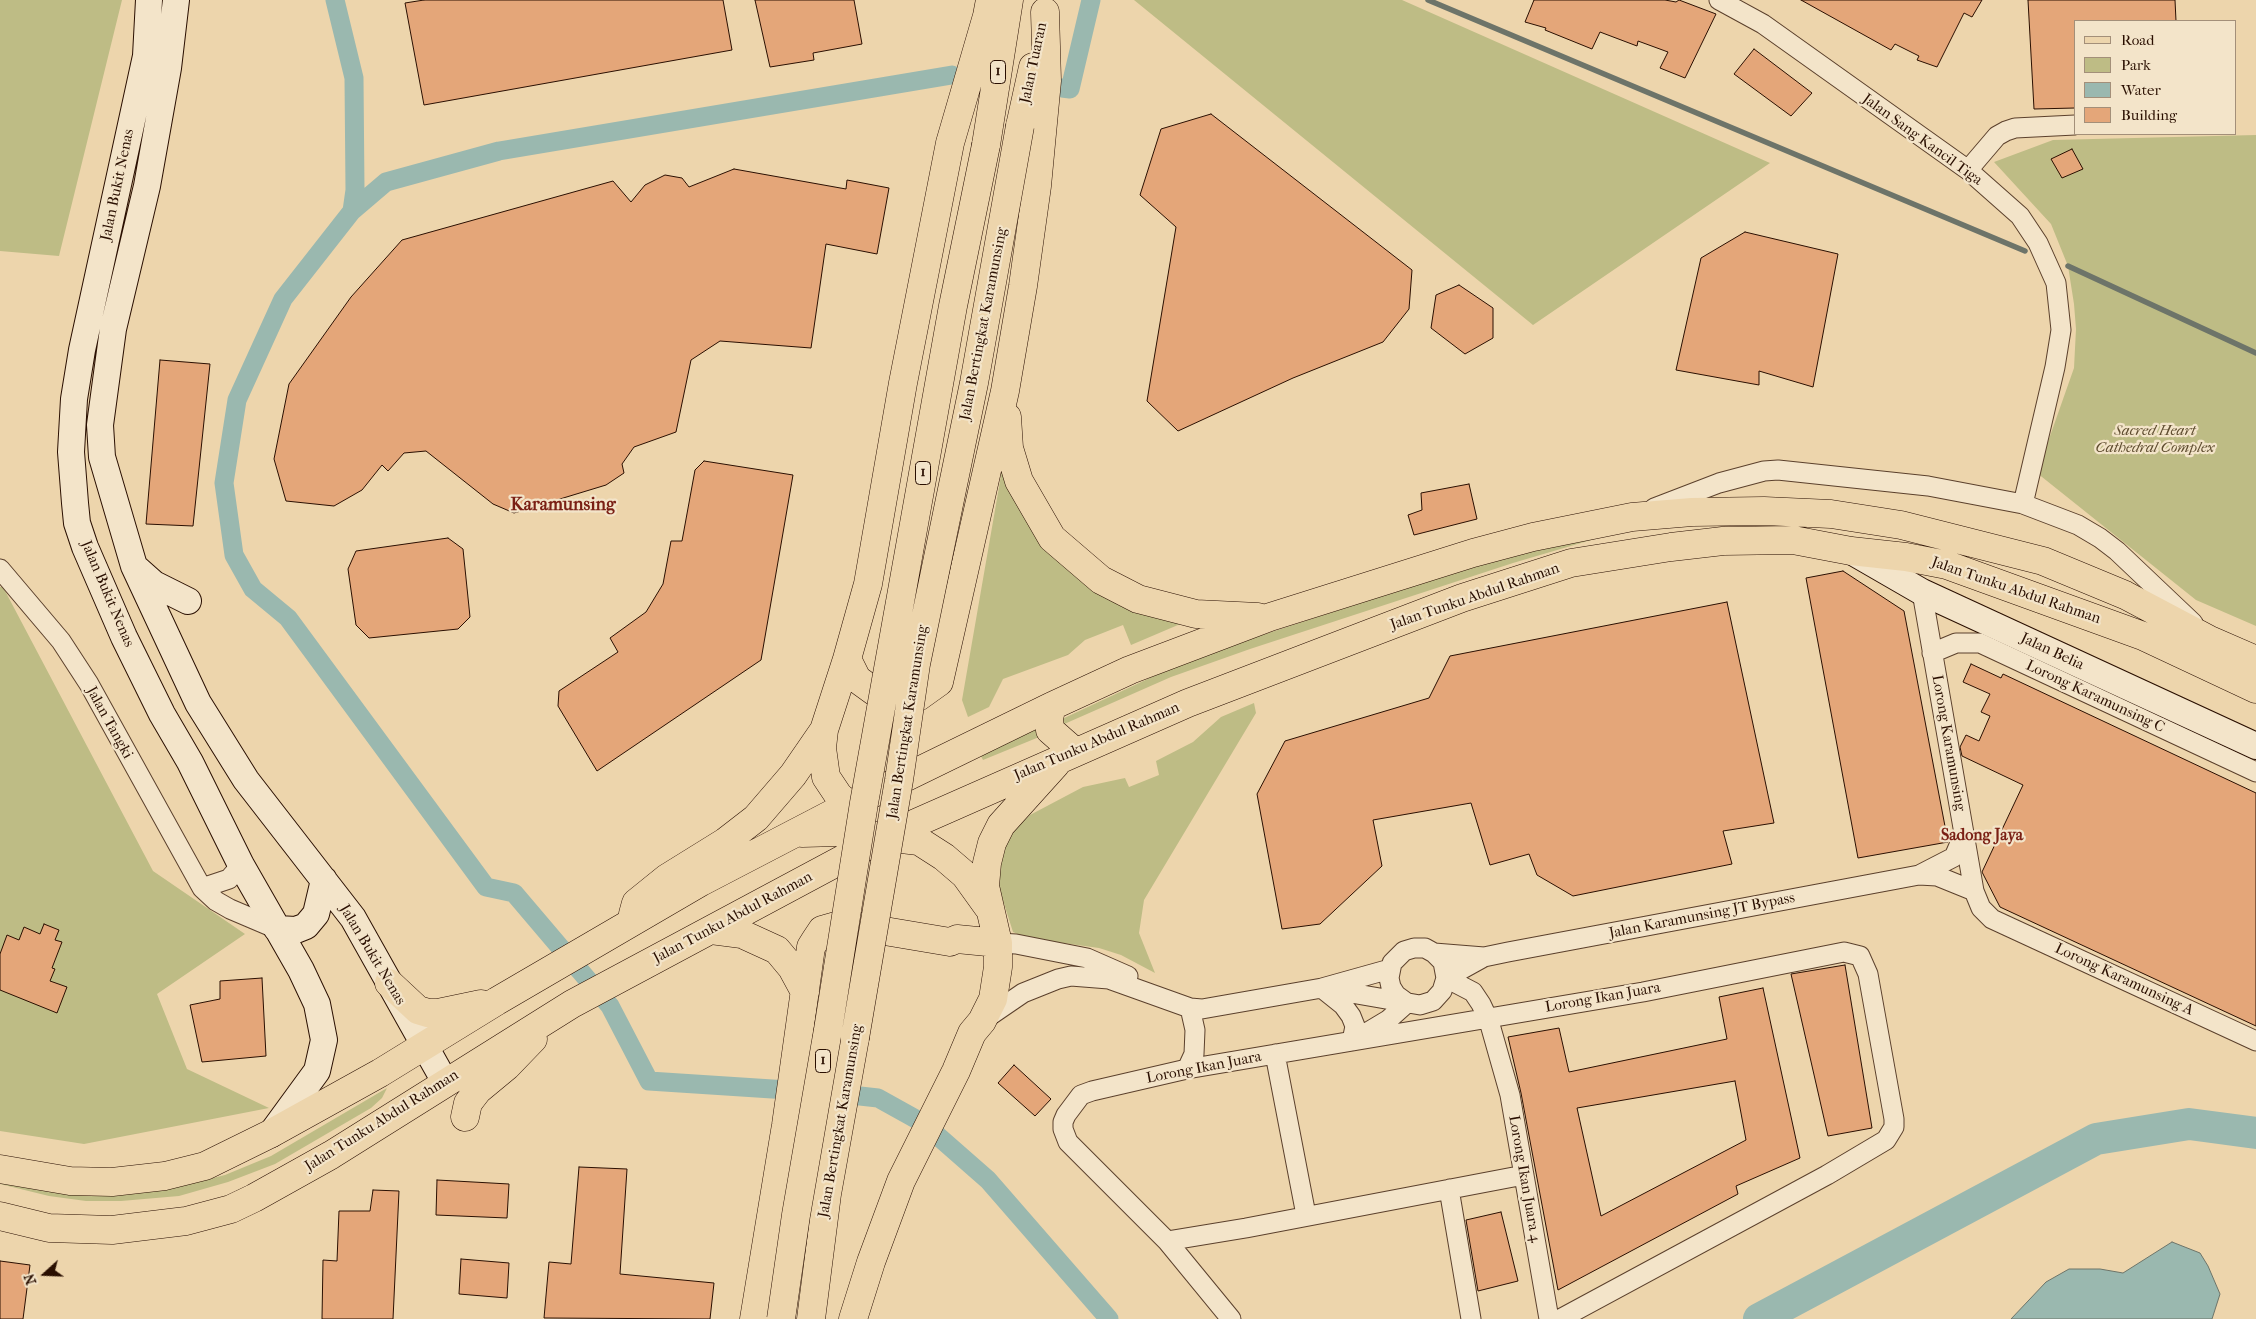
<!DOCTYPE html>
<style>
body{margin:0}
#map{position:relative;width:2256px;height:1319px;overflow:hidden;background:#edd5ac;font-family:"IM FELL French Canon",serif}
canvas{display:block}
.legend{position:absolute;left:2074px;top:20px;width:162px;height:115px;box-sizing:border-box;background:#f3e4c9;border:1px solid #a38f79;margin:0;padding:6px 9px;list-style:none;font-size:15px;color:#2a0f01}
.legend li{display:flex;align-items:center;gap:10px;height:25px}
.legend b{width:25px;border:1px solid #a38f79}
.north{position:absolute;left:20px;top:1249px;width:50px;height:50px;-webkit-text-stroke:4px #f3e4c9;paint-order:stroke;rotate:250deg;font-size:14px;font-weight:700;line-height:20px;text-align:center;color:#2a0f01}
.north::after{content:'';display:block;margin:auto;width:18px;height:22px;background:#2a0f01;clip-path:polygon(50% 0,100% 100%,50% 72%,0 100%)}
</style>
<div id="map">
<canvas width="2256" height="1319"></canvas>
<ul class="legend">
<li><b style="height:6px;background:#edd5ac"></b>Road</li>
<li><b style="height:14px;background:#bebc85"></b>Park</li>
<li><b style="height:14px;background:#9ab8af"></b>Water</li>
<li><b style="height:14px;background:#e4a679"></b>Building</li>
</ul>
<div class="north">N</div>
</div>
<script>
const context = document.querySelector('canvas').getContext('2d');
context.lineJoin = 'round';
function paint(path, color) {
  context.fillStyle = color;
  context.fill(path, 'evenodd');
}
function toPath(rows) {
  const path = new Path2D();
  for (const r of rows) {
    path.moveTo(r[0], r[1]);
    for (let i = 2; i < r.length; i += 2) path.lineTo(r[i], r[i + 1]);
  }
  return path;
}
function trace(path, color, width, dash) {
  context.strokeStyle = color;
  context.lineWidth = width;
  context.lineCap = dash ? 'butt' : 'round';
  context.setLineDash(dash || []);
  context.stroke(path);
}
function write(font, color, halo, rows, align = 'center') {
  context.font = font + ' "IM FELL French Canon",serif';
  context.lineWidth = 4.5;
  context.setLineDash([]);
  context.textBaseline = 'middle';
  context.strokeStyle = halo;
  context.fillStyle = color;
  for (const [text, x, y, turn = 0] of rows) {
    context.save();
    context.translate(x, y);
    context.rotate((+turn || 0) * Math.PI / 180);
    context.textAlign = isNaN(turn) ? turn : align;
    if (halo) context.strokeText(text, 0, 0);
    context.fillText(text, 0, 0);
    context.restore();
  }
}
paint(toPath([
 [0,0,122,0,59,256,0,251],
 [1134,0,1402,0,1770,163,1533,325],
 [2256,135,2256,626,2196,600,2037,473,2074,368,2076,329,2074,304,2068,266,2051,224,1994,162,2053,140],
 [1003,464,1047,537,1185,622,1131,645,1123,625,1085,640,1068,655,1003,679,989,707,968,717,962,700],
 [1625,530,1513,563,1250,649,1171,677,1062,725,1060,720,1169,669,1247,640,1510,554],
 [0,587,3,587,153,871,245,934,157,994,187,1069,269,1108,84,1144,0,1131],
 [1254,703,1256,713,1144,900,1139,933,1155,973,1121,955,1099,948,1027,938,1013,932,999,888,1000,851,1011,832,1030,815,1083,787,1125,778,1129,787,1159,775,1156,761,1193,742,1221,717],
 [1041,727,1044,735,983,760,980,754],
 [387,1088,382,1098,371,1108,275,1164,228,1182,179,1196,121,1201,86,1201,49,1196,0,1184,0,1176,120,1194,177,1187,225,1175,271,1156]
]), '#bebc85');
const water = toPath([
 [2172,1242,2200,1253,2208,1266,2220,1294,2212,1319,2011,1319,2046,1282,2069,1269,2100,1269,2123,1273,2172,1242]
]);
paint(water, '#9ab8af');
trace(water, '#6d7469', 1);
trace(toPath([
 [1428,0,2025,251],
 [2068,266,2256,353]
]), '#6d7469', 5.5);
trace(toPath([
 [335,0,354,78,355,190,352,211],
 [1062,88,1070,89,1091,0],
 [803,1091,649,1081,610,1006,514,893,486,887,288,618,253,589,234,555,224,483,237,400,283,299,352,211,386,182,499,151,952,75],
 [833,1093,878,1098,923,1123,988,1180,1109,1319]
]), '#9ab8af', 19);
trace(toPath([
 [1759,1319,2096,1139,2189,1124,2256,1133]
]), '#9ab8af', 32);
const building = toPath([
 [424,0,723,0,732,50,424,105,405,3,424,0],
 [755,0,854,0,862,44,813,53,814,60,770,67,755,0],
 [1534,0,1665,0,1676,2,1679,0,1716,14,1685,78,1660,68,1668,52,1638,41,1637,46,1600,32,1592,49,1545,30,1546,28,1525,22,1534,0],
 [1801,0,1982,0,1972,17,1964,13,1937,67,1917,60,1919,56,1895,44,1891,50,1801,0],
 [2028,0,2175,0,2176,21,2075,21,2075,108,2034,109,2028,0],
 [1754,49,1812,93,1791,116,1734,74,1754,49],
 [1211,114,1412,270,1409,309,1383,342,1293,378,1178,431,1147,401,1176,227,1140,195,1161,129,1211,114],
 [2072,149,2083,169,2062,178,2051,159,2072,149],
 [734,169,846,189,847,180,889,188,877,254,826,244,811,348,720,341,691,360,676,432,634,447,622,464,624,473,606,485,514,513,493,504,426,451,404,453,388,471,382,465,362,490,334,506,286,501,274,459,289,384,351,297,402,240,613,181,631,202,645,185,665,175,682,178,689,187,734,169],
 [1745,232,1838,254,1813,387,1759,371,1759,385,1676,370,1701,258,1745,232],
 [1459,285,1493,308,1493,338,1465,354,1431,328,1436,295,1459,285],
 [160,360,210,364,193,526,146,524,160,360],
 [704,461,793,475,761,660,597,771,558,706,559,691,618,652,610,638,646,612,663,584,671,541,682,541,695,470,704,461],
 [1469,484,1477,519,1414,535,1408,515,1422,510,1421,493,1469,484],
 [448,538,463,549,470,617,458,629,369,638,356,625,348,569,356,551,448,538],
 [1843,571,1904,611,1948,842,1858,858,1806,578,1843,571],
 [1727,602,1774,823,1723,831,1732,864,1573,896,1537,875,1529,854,1490,865,1471,803,1373,820,1382,866,1320,924,1282,929,1257,794,1285,741,1429,698,1450,656,1727,602],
 [1971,664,2001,678,2003,674,2256,793,2256,1026,2000,907,1982,872,2023,785,1962,756,1960,747,1966,735,1979,741,1990,716,1981,712,1990,694,1963,682,1971,664],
 [44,924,59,930,55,940,62,942,52,968,55,969,50,981,67,987,57,1013,0,990,0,954,7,935,19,940,24,927,40,934,44,924],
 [1845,965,1872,1128,1828,1136,1791,974,1845,965],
 [262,978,266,1056,202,1062,190,1005,220,999,220,981,262,978],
 [1763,988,1800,1158,1736,1186,1738,1194,1558,1290,1521,1093,1508,1037,1559,1028,1569,1072,1727,1039,1719,997,1763,988],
 [1735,1081,1746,1140,1601,1216,1577,1108,1735,1081],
 [1014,1065,1051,1099,1035,1116,998,1083,1014,1065],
 [579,1167,627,1169,620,1274,714,1283,710,1319,544,1318,549,1262,571,1264,579,1167],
 [437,1180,509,1184,507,1218,436,1215,437,1180],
 [373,1190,399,1191,393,1319,322,1319,323,1260,337,1261,339,1211,370,1211,373,1190],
 [1501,1212,1518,1281,1478,1291,1466,1220,1501,1212],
 [461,1259,509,1263,507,1298,459,1294,461,1259],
 [0,1261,30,1265,23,1319,0,1319,0,1261]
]);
paint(building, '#e4a679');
trace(building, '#2a0f01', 1);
const street = toPath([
 [1719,0,1763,24,1968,170,2020,216,2038,243,2056,283,2061,330,2055,367,2023,504],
 [1968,170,1997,136,2006,131,2015,128,2075,125],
 [1654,508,1719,483,1764,471,1778,470,1928,486,2023,504,2078,525,2100,538,2117,551,2193,623],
 [0,569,61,641,89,684,202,888,216,901,230,909,277,929],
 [1922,592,1974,891,1981,908,1992,919,2256,1041],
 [1932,653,1956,643,1980,643,2256,772],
 [1921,874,1954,857,1964,834],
 [202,888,229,879,241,865],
 [998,943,1016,944,1087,958,1128,976],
 [1446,978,1484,957,1508,952,1919,875,1937,876,1974,891],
 [1446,978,1473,992,1481,1004,1489,1021,1510,1095,1549,1319],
 [1323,989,1343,1005,1351,1016,1355,1026,1352,1041],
 [1328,989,1420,1005,1433,1001,1442,991,1446,978,1443,962,1434,953],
 [1407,1003,1396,995,1391,987,1389,978,1392,963,1404,951,1414,948,1425,948,1434,953,1484,957],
 [985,1019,1023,993,1058,979,1071,976,1109,979,1190,1008,1202,1009,1322,988,1390,969],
 [1363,1035,1388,1020,1407,1003],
 [1275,1054,1306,1215],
 [1187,1069,1194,1054,1195,1030,1190,1008],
 [1449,1189,1471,1319],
 [1167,1241,1246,1228,1524,1175],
 [1231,1319,1167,1241,1068,1142,1063,1129,1063,1122,1066,1115,1081,1095,1092,1091,1187,1069,1643,992,1844,952,1860,956,1868,974,1894,1119,1894,1127,1886,1140,1827,1175,1560,1319]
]);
const secondary = toPath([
 [149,0,146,56,82,350,74,399,71,452,75,503,77,523,85,547,124,637,162,714,190,762,241,865,301,970,317,1004,324,1040,317,1071,271,1134],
 [176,0,168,68,147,186,113,329,100,425,102,457,134,566,198,703,246,780,353,918,445,1082],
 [1851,551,1922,592,2256,746],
 [136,568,154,584,188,601],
 [277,929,296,930,306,926,316,914,324,880]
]);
const primary = toPath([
 [1020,126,1033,67],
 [986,145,1009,0],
 [1007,417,1009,448,1019,481,1052,538,1101,580,1138,599,1196,614,1258,617],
 [847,659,857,679,875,692,893,700,918,697,939,682,1005,391,1023,286,1037,186,1047,81,1045,12],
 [1052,706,1049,718,1050,730,1075,752],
 [859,817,838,795,826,777,822,748,824,730,847,659,868,584,903,383,950,143,987,16,990,0],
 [802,833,840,832,919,841,944,857,965,875,988,907],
 [633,914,636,903,667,878,725,842,756,818,793,775,824,730],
 [711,930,742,934,777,950,792,968,805,992],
 [389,983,418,1010,428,1013,438,1013,481,1004],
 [465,1117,468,1103,478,1090,507,1066,533,1039],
 [0,1169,70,1181,112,1182,165,1176,205,1166,270,1134,380,1073,497,1001,701,882,847,806,1052,706,1130,670,1270,617,1473,553,1533,537,1632,517,1692,512,1764,511,1831,514,1901,525,2043,561,2125,595,2210,640,2256,660],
 [0,1216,49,1228,112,1230,186,1221,231,1209,254,1198,331,1155,572,1004,884,837,1188,703,1462,598,1571,563,1671,547,1723,541,1793,540,1851,551,1906,557,1947,565,2143,636,2256,689],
 [754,1319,786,1125,811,947,816,939,822,930,843,924,950,942,957,939,998,943],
 [811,1319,827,1194,855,1038],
 [853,1319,871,1262,901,1181,956,1071,972,1033,982,1021,993,999,998,967,998,943,985,886,987,863,992,843,1001,825,1056,764]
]);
trace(street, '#5b402c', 21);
trace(secondary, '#2a0f01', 28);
trace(primary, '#2a0f01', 29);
trace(street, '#f3e4c9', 19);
trace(secondary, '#f3e4c9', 26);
trace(primary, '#edd5ac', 28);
const primaryBridge = toPath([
 [855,1038,899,780,916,664,974,383,1020,126],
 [781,1319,796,1215,828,1030,864,803,953,306,986,145]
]);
trace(primaryBridge, '#2a0f01', 29, []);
trace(primaryBridge, '#edd5ac', 28);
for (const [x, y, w] of [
 [998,72,15],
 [923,473,15],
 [823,1061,15]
]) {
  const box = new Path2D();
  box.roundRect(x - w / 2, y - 11.5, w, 23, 4);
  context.fillStyle = '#f3e4c9';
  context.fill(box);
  trace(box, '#2a0f01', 1);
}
write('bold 14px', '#2a0f01', null, [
 ["1",998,72],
 ["1",923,473],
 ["1",823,1061]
]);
write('15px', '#2a0f01', '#f3e4c9', [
 ["Jalan Tuaran",1034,63,-78],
 ["Jalan Sang Kancil Tiga",1922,140,36],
 ["Jalan Bukit Nenas",118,185,-78],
 ["Jalan Bertingkat Karamunsing",984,324,-79],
 ["Jalan Tunku Abdul Rahman",2016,591,19],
 ["Jalan Bukit Nenas",107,594,67],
 ["Jalan Tunku Abdul Rahman",1475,597,-19],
 ["Jalan Belia",2052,652,25],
 ["Lorong Karamunsing C",2095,697,25],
 ["Jalan Bertingkat Karamunsing",908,722,-81],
 ["Jalan Tangki",109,723,61],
 ["Jalan Tunku Abdul Rahman",1097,742,-23],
 ["Lorong Karamunsing",1948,743,80],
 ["Jalan Karamunsing JT Bypass",1702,916,-11],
 ["Jalan Tunku Abdul Rahman",733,918,-28],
 ["Jalan Bukit Nenas",372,955,59],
 ["Lorong Karamunsing A",2124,980,25],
 ["Lorong Ikan Juara",1603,998,-10],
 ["Lorong Ikan Juara",1204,1068,-11],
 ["Jalan Tunku Abdul Rahman",382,1121,-32],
 ["Jalan Bertingkat Karamunsing",841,1121,-80],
 ["Lorong Ikan Juara 4",1524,1179,80]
]);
write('italic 15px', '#5e4c2f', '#f3e4c9', [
 ["Sacred Heart",2155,431],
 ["Cathedral Complex",2155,448]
]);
write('bold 16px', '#7a1f14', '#f3e4c9', [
 ["Sadong Jaya",1982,836]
]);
write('bold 18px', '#7a1f14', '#f3e4c9', [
 ["Karamunsing",563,506]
]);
</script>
